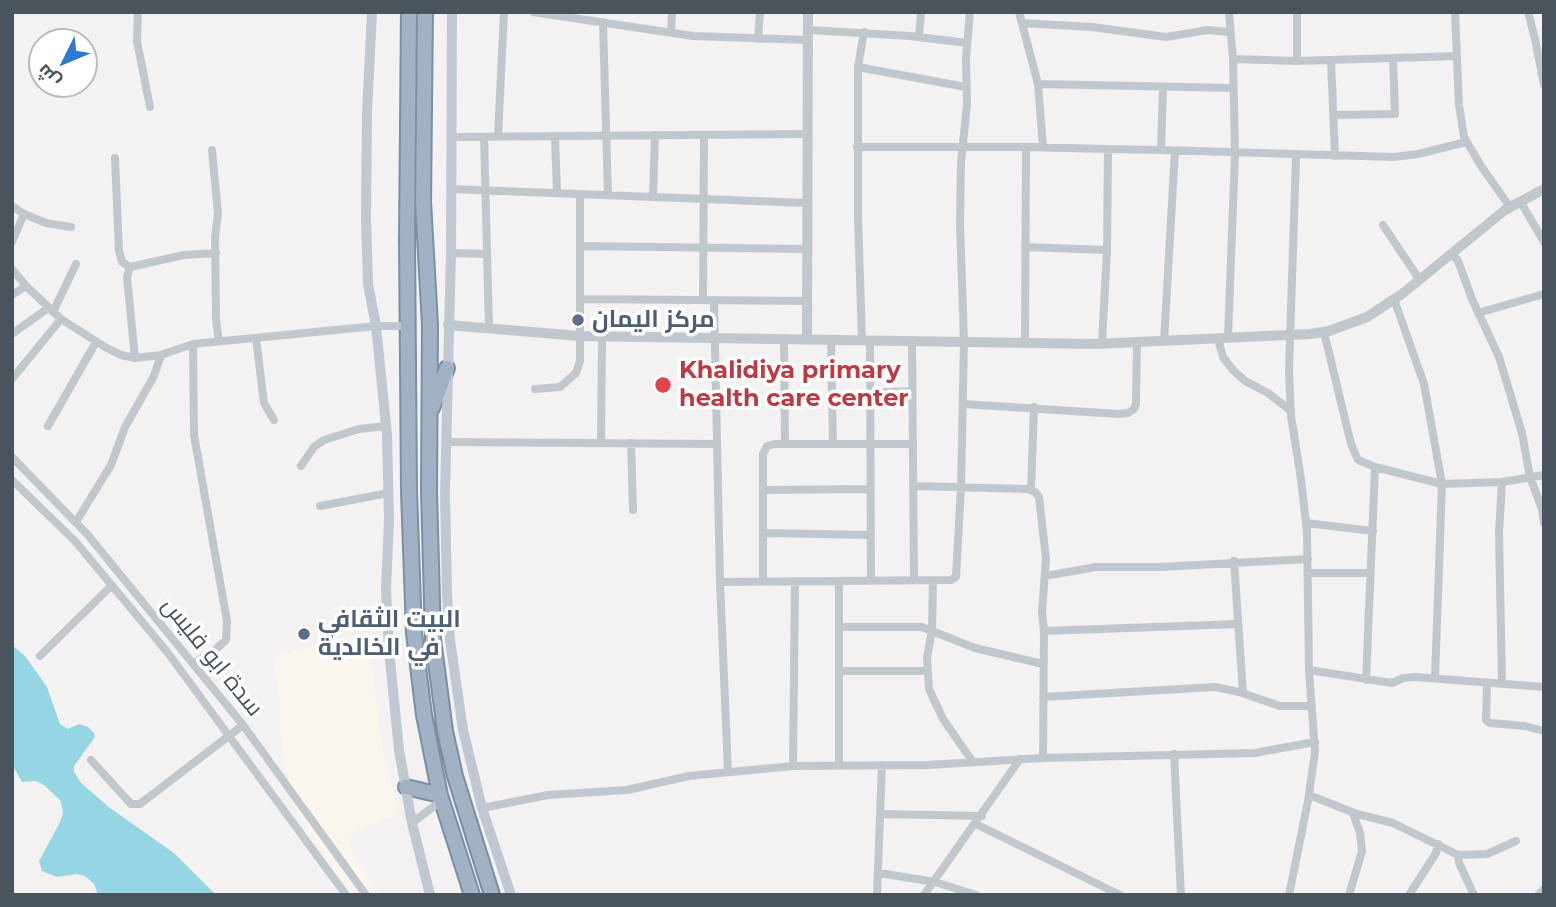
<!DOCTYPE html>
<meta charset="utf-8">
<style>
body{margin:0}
#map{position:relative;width:1556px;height:907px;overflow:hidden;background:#f3f1f1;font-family:Montserrat,Cairo,sans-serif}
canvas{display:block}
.frame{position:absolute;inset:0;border:14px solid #4a545c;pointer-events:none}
.north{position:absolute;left:28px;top:28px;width:70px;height:70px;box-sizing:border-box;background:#fff;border:2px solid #b7bbbe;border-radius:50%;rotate:227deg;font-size:19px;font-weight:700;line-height:28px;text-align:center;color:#4a545c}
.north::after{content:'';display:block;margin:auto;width:24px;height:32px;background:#2c79d2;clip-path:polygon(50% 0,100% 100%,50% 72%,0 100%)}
</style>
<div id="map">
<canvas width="1556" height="907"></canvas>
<div class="frame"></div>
<div class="north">ش</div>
</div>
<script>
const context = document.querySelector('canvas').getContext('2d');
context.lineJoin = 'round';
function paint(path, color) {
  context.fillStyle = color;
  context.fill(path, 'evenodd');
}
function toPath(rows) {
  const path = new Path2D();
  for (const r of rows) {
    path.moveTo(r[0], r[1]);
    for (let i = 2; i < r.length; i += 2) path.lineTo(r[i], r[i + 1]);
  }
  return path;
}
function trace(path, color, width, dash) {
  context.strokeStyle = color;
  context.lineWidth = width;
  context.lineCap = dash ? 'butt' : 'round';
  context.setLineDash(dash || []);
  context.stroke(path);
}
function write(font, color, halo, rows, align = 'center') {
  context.font = font + ' Montserrat,Cairo,sans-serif';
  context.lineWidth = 7;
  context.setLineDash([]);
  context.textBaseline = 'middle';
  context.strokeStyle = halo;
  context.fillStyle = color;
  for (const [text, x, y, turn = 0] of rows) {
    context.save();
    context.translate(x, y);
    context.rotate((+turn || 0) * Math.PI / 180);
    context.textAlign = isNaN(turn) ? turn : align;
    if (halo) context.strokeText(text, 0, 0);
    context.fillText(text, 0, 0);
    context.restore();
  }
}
paint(toPath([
 [368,632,381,742,398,808,393,817,352,833,349,845,380,895,354,895,307,830,292,800,280,736,280,704,274,662,279,655]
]), '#fbf6ed');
paint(toPath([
 [12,645,25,656,47,687,60,724,68,729,79,724,88,727,94,733,95,737,74,766,74,772,81,783,110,808,174,853,216,895,98,895,94,884,85,876,77,874,57,877,42,871,39,861,59,824,63,814,62,806,60,800,44,785,36,781,22,782,12,764]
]), '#96d6e4');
const trunk = toPath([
 [409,12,407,240,409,491,414,633,424,715,440,795,472,895],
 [425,12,423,201,430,325,429,491,433,639,445,731,455,776,492,895],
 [432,408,447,368],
 [406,787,440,795]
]);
trace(trunk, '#7990a6', 18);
trace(toPath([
 [138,12,137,41,150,107],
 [533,12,693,36,807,40],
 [1019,12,1038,84,1232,88],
 [1297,12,1297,61],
 [1455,12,1459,105,1464,137,1481,166,1510,207],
 [1528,12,1535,39,1544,85],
 [603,22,608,195],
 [1022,23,1092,27,1166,37,1208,30,1229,32],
 [808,30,910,36,967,43],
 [671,32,672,12],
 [919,37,921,12],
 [758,39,760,12],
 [1233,59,1297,61,1457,56],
 [1331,60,1335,156],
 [858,67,966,87],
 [1163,87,1161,150,1394,157,1418,154,1466,142],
 [1335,115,1395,114,1393,58],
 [498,136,504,12],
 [555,136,557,193],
 [451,137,807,134],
 [484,137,489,327],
 [857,147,1043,147,1038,84],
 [1104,149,1161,150],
 [212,150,218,214,215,237,216,320,219,341],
 [115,158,119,251,122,262,130,267],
 [451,189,806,203],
 [653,197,655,135],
 [1520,201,1544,242],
 [12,206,24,214,12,242],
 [24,214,46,223,71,227],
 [1383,225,1419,279],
 [580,246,806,249],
 [1025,247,1107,250],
 [451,253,487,254],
 [1452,253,1458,261,1472,299,1499,357,1522,433,1530,477,1542,509,1544,523],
 [12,269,26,286,61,319,105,347,121,355,135,358,161,355,193,344,376,326,409,326],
 [12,295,26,286],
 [580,299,806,301],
 [703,300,704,135],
 [714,300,720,582,728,772],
 [53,312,76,264],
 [1478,313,1544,294],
 [1324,332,1351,444,1358,460,1375,467],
 [12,334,48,308],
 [256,338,264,403,274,420],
 [784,338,785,444],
 [1228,338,1235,154,1233,59,1229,12],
 [831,339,833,444],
 [1218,339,1223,357,1233,370,1245,381,1268,393,1291,411],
 [862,340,858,217,858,67,864,32],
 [870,340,871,581],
 [912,340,914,580],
 [1164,341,1175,151],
 [1025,342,1026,147,1108,149,1107,250,1102,343],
 [135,358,127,277,130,267,184,255,216,253],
 [12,379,61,319],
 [535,389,560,387,576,373,580,361,580,194],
 [870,393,912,391],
 [963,404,1119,414,1128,413,1134,409,1136,404,1137,342],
 [48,426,96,342],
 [446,442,717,444],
 [601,443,602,336],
 [631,443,633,510],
 [12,457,87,534,243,725,366,895],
 [301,466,314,447,324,440,359,429,386,426],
 [12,480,75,541,168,653,346,895],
 [1502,482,1499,533,1502,682],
 [913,486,1028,489,1035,492,1039,497,1046,559,1042,611,1044,631,1043,758],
 [763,490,870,489],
 [1031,490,1034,407],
 [320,506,389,493],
 [76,522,111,465,125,427,154,376,161,355],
 [1306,523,1373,531],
 [763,533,871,535],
 [1234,561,1243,693],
 [1308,573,1370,573],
 [1045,576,1096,567,1160,567,1308,559],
 [933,580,932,630,927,658,929,689,943,719,973,762],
 [763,581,763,454,767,446,774,444,913,444],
 [720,582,951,580,956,577,961,487,964,341,960,223,961,163,967,104,966,58,970,12],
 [839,627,922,627,975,648,1043,664],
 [1044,631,1238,624],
 [40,656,112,585],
 [193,664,216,649,226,640,227,621,194,435,193,344],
 [1309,670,1392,683,1403,678,1415,677,1544,687],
 [839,671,927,671],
 [1435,678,1442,484,1502,482,1544,475],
 [1366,680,1375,467,1442,484,1424,384,1394,299],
 [1487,682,1486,720,1490,723,1525,726,1544,731],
 [1043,697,1215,687,1239,692,1280,706,1312,706],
 [1174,754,1181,895],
 [91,760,131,804,140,804,243,725],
 [839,765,839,581],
 [793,766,795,581],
 [1309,795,1357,814,1393,823,1458,855,1487,854,1516,841],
 [482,808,548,795,627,790,689,776,793,766,928,765,1043,758,1254,753,1315,742],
 [881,814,982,816],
 [412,823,442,800],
 [976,824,1120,895],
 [1458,855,1459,863,1474,895],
 [879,873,935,882,976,895],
 [877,895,882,765],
 [924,895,1020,759],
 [1289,895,1308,801,1315,752,1309,670,1307,532,1301,479,1291,416,1289,371,1296,156],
 [1349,895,1362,851,1360,833,1353,813],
 [1409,895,1436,853,1438,844],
 [1538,895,1544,889]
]), '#c0c8ce', 8);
trace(toPath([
 [448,325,580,336,1095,344,1310,334,1329,331,1367,317,1402,294,1505,210,1544,189],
 [807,339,808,12]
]), '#c0c8ce', 10);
trace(toPath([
 [372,12,367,113,366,217,368,284,376,326,387,435,389,519,386,590,389,650,399,750,412,823,430,895],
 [452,12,451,253,445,493,447,594,450,640,463,730,482,808,511,895]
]), '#c0c9d2', 10);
trace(trunk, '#a0b2c3', 14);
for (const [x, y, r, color] of [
 [578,320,7,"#5c6f8a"],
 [663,385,9,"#e0444e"],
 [304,634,7,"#5c6f8a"]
]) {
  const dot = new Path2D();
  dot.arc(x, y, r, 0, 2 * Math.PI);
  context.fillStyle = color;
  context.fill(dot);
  trace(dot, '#fff', 2.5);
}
write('bold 24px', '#4e5e75', '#fff', [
 ["مركز اليمان",592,320],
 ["البيت الثقافي",318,620],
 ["في الخالدية",318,648]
], 'left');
write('bold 24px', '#be3a42', '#fff', [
 ["Khalidiya primary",679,371],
 ["health care center",679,399]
], 'left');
write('24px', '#4a545c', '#fff', [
 ["سدة ابو فليس",212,657,51]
]);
</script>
